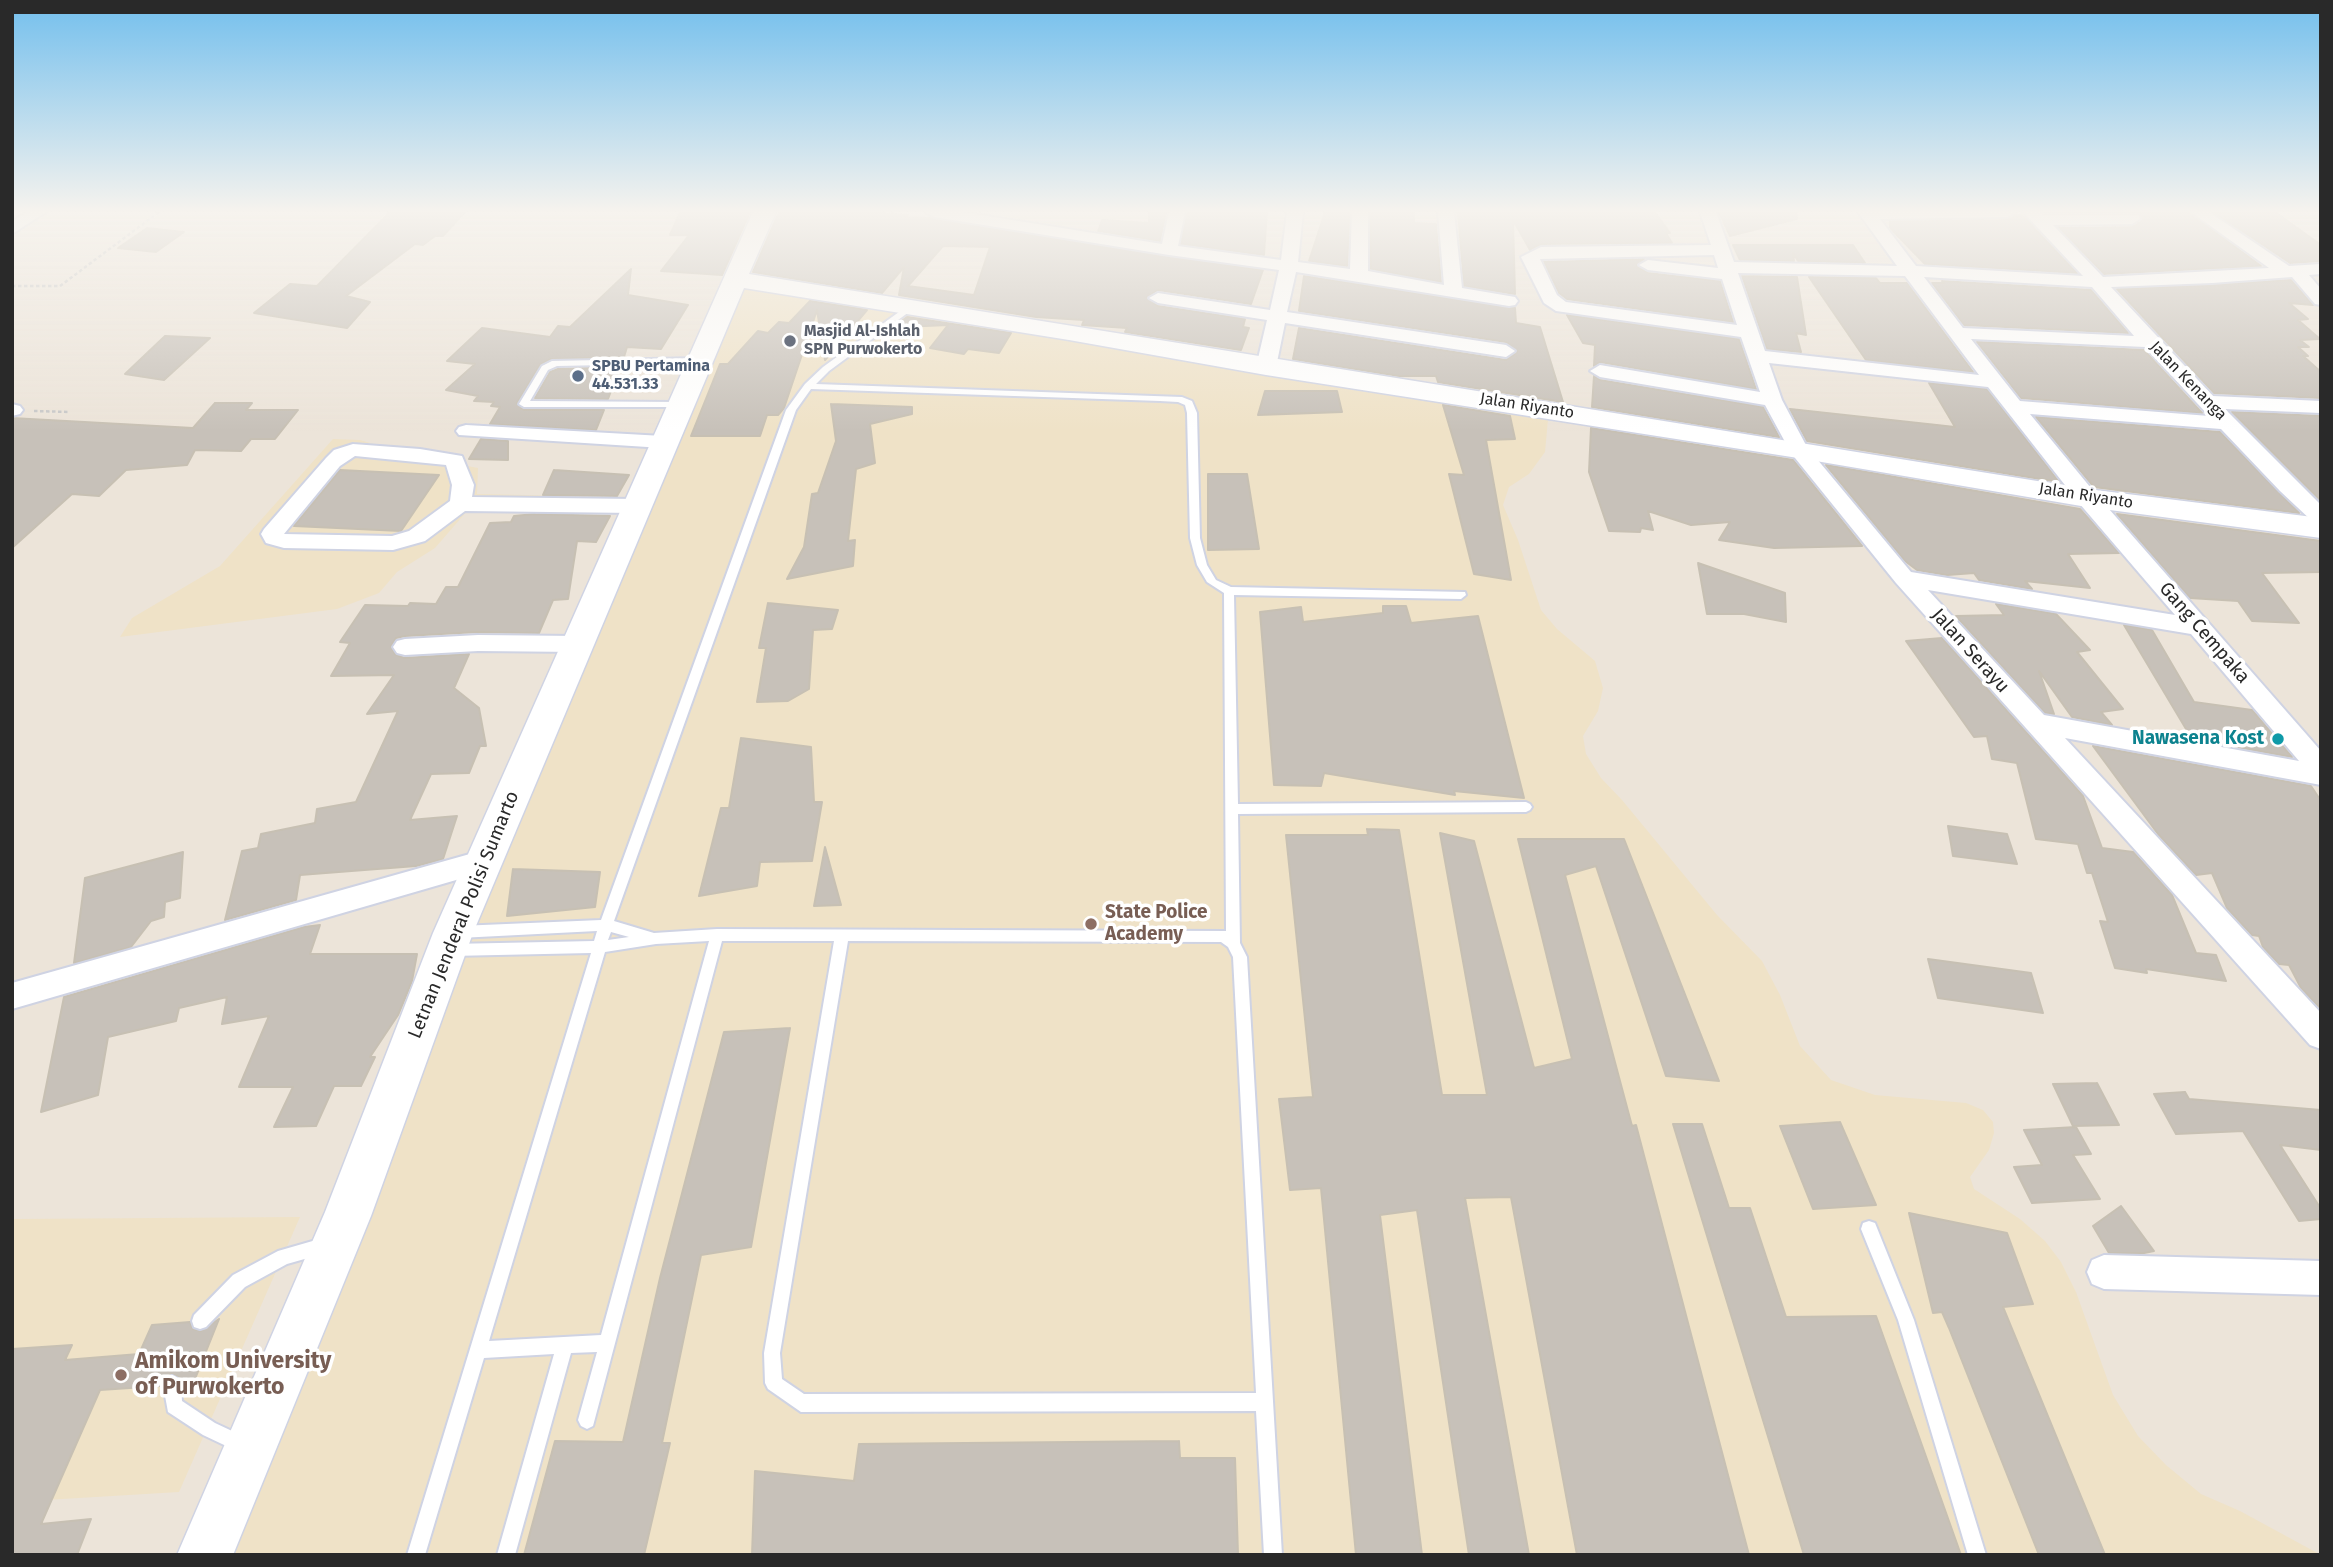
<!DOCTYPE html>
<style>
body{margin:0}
#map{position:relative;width:2333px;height:1567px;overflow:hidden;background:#ece4d9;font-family:"Fira Sans",sans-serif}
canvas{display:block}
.frame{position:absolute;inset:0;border:14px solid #292929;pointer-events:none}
</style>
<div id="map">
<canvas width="2333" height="1567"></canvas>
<div class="frame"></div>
</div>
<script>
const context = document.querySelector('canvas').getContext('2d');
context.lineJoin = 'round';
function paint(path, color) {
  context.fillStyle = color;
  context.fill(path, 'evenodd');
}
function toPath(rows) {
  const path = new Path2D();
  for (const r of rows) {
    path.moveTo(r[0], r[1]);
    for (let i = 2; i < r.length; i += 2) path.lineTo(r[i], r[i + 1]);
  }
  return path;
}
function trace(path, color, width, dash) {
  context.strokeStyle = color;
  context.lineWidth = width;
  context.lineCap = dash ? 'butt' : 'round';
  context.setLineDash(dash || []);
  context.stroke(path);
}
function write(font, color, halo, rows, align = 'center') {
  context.font = font + ' "Fira Sans",sans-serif';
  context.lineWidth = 7;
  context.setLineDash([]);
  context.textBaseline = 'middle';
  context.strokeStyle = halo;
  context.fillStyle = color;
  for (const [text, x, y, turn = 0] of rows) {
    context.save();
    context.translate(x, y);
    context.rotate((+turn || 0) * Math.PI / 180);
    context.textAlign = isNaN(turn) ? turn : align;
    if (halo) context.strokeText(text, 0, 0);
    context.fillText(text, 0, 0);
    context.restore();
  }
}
paint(toPath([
 [733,279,1549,409,1545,452,1529,474,1509,487,1503,505,1518,540,1541,610,1557,629,1595,661,1603,688,1598,711,1583,736,1586,754,1601,778,1622,800,1717,915,1762,961,1780,995,1800,1046,1831,1080,1875,1095,1966,1103,1983,1110,1993,1122,1994,1133,1989,1150,1970,1177,1974,1189,2020,1219,2045,1241,2061,1262,2076,1292,2113,1395,2138,1436,2166,1465,2201,1494,2240,1511,2321,1555,205,1555],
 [333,439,360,440,414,456,478,468,477,494,622,497,615,513,468,510,435,548,397,572,379,593,337,609,120,637,132,618,220,566],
 [300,1217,179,1492,12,1502,12,1219]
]), '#efe2c7');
const building = toPath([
 [390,212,465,212,443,236,435,236,423,245,415,244,346,296,370,302,347,328,254,313,290,284,317,286,390,212],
 [680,212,750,212,722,275,661,271,689,235,670,235,680,212],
 [779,212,868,212,908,215,907,217,931,218,1263,270,1251,304,1158,290,1147,297,1158,306,1245,319,1243,327,1249,328,1241,350,1125,332,1127,328,1082,325,1084,320,1036,317,899,295,904,267,882,293,753,272,779,212],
 [943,246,990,247,974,295,908,286,943,246],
 [1149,212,1166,212,1160,241,1098,231,1102,220,1149,223,1149,212],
 [1187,212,1267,212,1264,255,1181,244,1187,212],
 [1325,212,1350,212,1347,266,1309,261,1325,212],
 [1371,212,1414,212,1414,223,1436,224,1441,282,1371,269,1371,212],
 [1458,212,1655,212,1670,233,1666,233,1672,243,1541,244,1530,250,1513,220,1515,294,1464,286,1458,212],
 [1719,212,1796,212,1797,219,1730,236,1719,212],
 [2043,212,2189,212,2261,266,2104,274,2059,228,2132,227,2143,220,2140,214,2043,212],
 [2213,212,2275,212,2321,245,2321,261,2290,263,2213,212],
 [2015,215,2022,215,2077,273,1925,264,1890,228,1890,221,2008,220,2015,215],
 [147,228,184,232,156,252,118,248,147,228],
 [1733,245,1853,245,1865,263,1798,261,1793,253,1794,261,1740,260,1733,245],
 [1644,259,1637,266,1648,273,1720,281,1733,322,1567,299,1559,293,1544,262,1644,259],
 [631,269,628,295,688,305,661,349,627,347,624,357,551,359,540,365,517,403,524,410,604,410,596,430,490,424,500,407,491,406,494,402,474,401,478,396,446,390,475,364,447,361,482,328,550,337,558,326,570,327,631,269],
 [1304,276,1515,308,1516,323,1540,327,1563,402,1438,382,1436,376,1399,376,1293,359,1299,328,1506,360,1517,352,1506,342,1299,311,1304,276],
 [1742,276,1797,277,1806,335,1796,333,1801,352,1767,349,1742,276],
 [1809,277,1876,278,1880,283,1907,283,1973,372,1866,360,1809,277],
 [2291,280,2313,305,2289,303,2308,319,2298,320,2320,339,2300,340,2309,347,2298,347,2308,356,2303,356,2321,372,2321,398,2214,393,2117,289,2291,280],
 [1942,281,2091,290,2128,333,1964,325,1932,283,1944,283,1942,281],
 [810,301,867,310,825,360,817,310,784,408,778,415,767,415,760,436,691,436,720,364,728,364,758,331,768,333,779,322,789,323,810,301],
 [1567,315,1739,339,1756,389,1600,362,1594,366,1595,345,1583,343,1567,315],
 [907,317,1011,333,999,353,968,349,964,354,930,348,948,325,902,327,903,324,897,324,907,317],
 [165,336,210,338,164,380,125,374,165,336],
 [1977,342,2144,350,2202,413,2021,398,1977,342],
 [620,367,608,399,535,398,550,372,558,369,620,367],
 [1594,376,1600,380,1763,407,1779,437,1592,407,1594,376],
 [1929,383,1987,389,2059,482,1807,441,1790,409,1955,427,1929,383],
 [1265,391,1337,391,1342,412,1258,415,1265,391],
 [215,403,252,403,246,410,298,410,275,439,251,439,241,451,195,450,187,465,126,470,99,496,72,494,12,548,12,418,193,428,215,403],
 [831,404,912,407,912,414,870,424,875,463,856,469,848,541,855,540,853,566,787,579,804,547,812,494,818,493,836,441,831,404],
 [1443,405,1510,416,1515,439,1486,440,1511,580,1474,574,1449,474,1464,475,1443,405],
 [2232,412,2321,416,2321,501,2232,412],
 [2036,417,2220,432,2299,513,2094,487,2036,417],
 [1591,428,1793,460,1862,546,1774,548,1719,540,1730,522,1691,525,1648,511,1653,530,1641,528,1640,532,1609,531,1589,472,1591,428],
 [481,439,508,441,508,460,469,459,481,439],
 [1826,465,2080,509,2119,553,2068,554,2090,588,2025,581,2032,589,1979,580,1974,573,1947,575,1917,570,1905,561,1826,465],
 [340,470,439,475,401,531,294,526,340,470],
 [554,470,629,475,617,496,543,495,554,470],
 [1208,474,1247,474,1259,549,1208,550,1208,474],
 [535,514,610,516,596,542,577,541,568,599,553,600,539,633,478,632,405,636,396,638,391,646,395,654,404,658,469,654,454,688,479,708,486,746,480,746,469,773,431,774,410,820,457,816,443,859,416,866,300,875,296,900,225,920,242,851,258,848,261,834,315,823,317,809,356,802,398,711,367,714,394,675,331,676,350,643,340,642,365,605,408,606,410,603,436,604,446,587,458,587,490,523,511,522,514,516,535,514],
 [2117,514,2321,541,2321,572,2262,573,2299,623,2252,621,2238,601,2190,598,2117,514],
 [1698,563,1785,593,1786,622,1744,614,1707,614,1698,563],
 [768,603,838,610,832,629,813,630,809,689,788,701,757,702,766,648,759,648,768,603],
 [1996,604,2056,614,2090,650,2077,652,2123,709,2101,712,2112,725,2072,717,2039,671,2054,714,2045,713,1956,616,2004,615,1996,604],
 [1383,606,1406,606,1411,623,1478,616,1524,798,1454,791,1455,795,1324,773,1321,786,1274,785,1260,612,1301,607,1303,622,1383,613,1383,606],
 [2124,625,2152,630,2194,702,2252,710,2292,757,2192,739,2124,625],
 [1942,638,2083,796,2102,848,2133,852,2172,895,2196,953,2216,955,2226,981,2146,969,2147,973,2115,968,2100,921,2108,922,2092,873,2087,873,2078,844,2036,839,2017,763,1992,759,1987,736,1974,737,1906,641,1942,638],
 [741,738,811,747,814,802,822,802,812,861,760,862,757,886,699,896,721,808,729,808,741,738],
 [2093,746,2311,786,2321,801,2321,1009,2301,988,2289,965,2279,964,2263,947,2259,936,2252,935,2227,908,2212,873,2196,875,2158,834,2093,746],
 [1948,826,2007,834,2017,864,1953,856,1948,826],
 [1367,829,1399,830,1442,1095,1487,1095,1440,833,1474,841,1534,1068,1572,1059,1518,839,1624,839,1719,1081,1666,1076,1596,866,1565,875,1632,1126,1636,1125,1749,1555,1577,1555,1511,1197,1465,1198,1529,1555,1469,1555,1417,1210,1380,1215,1422,1555,1356,1555,1321,1188,1290,1190,1279,1099,1313,1097,1286,835,1368,835,1367,829],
 [825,847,841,905,814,906,825,847],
 [183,852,180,898,165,902,164,917,151,921,131,947,74,963,85,878,183,852],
 [513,869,600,872,595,907,507,916,513,869],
 [320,925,310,954,417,954,412,981,398,1015,370,1057,375,1057,361,1086,334,1086,316,1126,274,1127,293,1087,239,1087,269,1016,222,1024,227,997,179,1008,176,1021,108,1037,98,1095,41,1112,64,997,304,927,320,925],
 [1928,959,2031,973,2043,1013,1938,998,1928,959],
 [790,1028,751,1247,701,1255,662,1443,670,1443,644,1555,524,1555,555,1441,623,1442,660,1278,724,1032,790,1028],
 [2097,1083,2119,1125,2073,1126,2053,1084,2097,1083],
 [2185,1092,2189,1099,2321,1110,2321,1150,2280,1145,2321,1209,2321,1219,2299,1221,2243,1131,2176,1134,2154,1094,2185,1092],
 [1840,1122,1876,1205,1813,1209,1780,1126,1840,1122],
 [1673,1124,1702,1124,1729,1208,1750,1208,1786,1317,1876,1316,1961,1555,1804,1555,1673,1124],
 [2076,1127,2091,1154,2073,1155,2100,1199,2032,1203,2014,1167,2042,1165,2024,1130,2076,1127],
 [2121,1206,2154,1251,2144,1253,2109,1253,2093,1226,2121,1206],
 [1909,1213,2007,1233,2033,1304,2003,1307,2105,1555,2039,1555,1949,1328,1942,1312,1933,1313,1909,1213],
 [219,1319,193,1384,183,1384,179,1377,171,1374,164,1378,160,1386,100,1390,41,1524,91,1519,77,1555,12,1555,12,1349,72,1345,65,1360,139,1354,152,1325,190,1322,193,1329,201,1331,219,1319],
 [1179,1441,1180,1458,1235,1458,1238,1555,752,1555,755,1471,854,1481,859,1444,1179,1441]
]);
paint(building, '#c7c1b9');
trace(building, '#c7c0b3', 2);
const lane = toPath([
 [910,304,913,305,913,309,829,371,816,384,1182,397,1192,401,1197,413,1200,538,1207,565,1216,580,1231,587,1465,592,1466,595,1461,599,1234,595,1238,804,1526,802,1530,804,1532,807,1530,810,1526,812,1238,814,1240,943,1247,957,1282,1555,1264,1555,1256,1411,801,1412,768,1389,765,1383,764,1353,834,941,722,941,593,1426,587,1429,581,1426,578,1420,597,1352,571,1353,515,1555,497,1555,554,1354,484,1358,425,1555,407,1555,591,953,451,956,446,954,444,950,446,946,451,944,594,941,597,931,459,938,454,936,452,932,454,928,459,926,601,920,786,410,805,384,823,367,910,304],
 [811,389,1160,401,1178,402,1185,405,1187,413,1190,538,1197,565,1207,582,1224,593,1226,931,717,929,654,933,614,921,796,410,811,389],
 [611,932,629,937,608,940,611,932],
 [709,941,601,1335,489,1341,605,952,656,944,709,941],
 [848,941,1221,942,1228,947,1233,957,1256,1393,804,1394,782,1379,780,1353,848,941],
 [698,358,702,361,701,363,557,366,548,370,530,401,679,402,682,403,682,407,524,407,519,404,542,366,552,361,698,358],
 [1869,1221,1875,1223,1914,1320,1986,1555,1968,1555,1898,1320,1861,1229,1863,1223,1869,1221],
 [323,1238,329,1240,331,1246,329,1252,287,1264,245,1287,206,1327,200,1329,194,1327,192,1321,194,1315,233,1275,278,1251,323,1238],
 [172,1376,178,1379,181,1385,182,1401,215,1423,247,1438,250,1444,247,1450,241,1453,203,1435,168,1412,163,1385,166,1379,172,1376]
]);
const street = toPath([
 [28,212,46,212,12,234,12,221,28,212],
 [926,212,962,212,1162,244,1169,212,1185,212,1178,246,1281,260,1287,212,1303,212,1298,262,1350,269,1352,212,1368,212,1368,271,1444,285,1438,212,1454,212,1462,288,1515,297,1518,301,1515,305,1509,306,1296,272,1287,312,1506,345,1515,351,1506,357,1285,323,1276,367,1266,373,1256,367,1267,320,1158,303,1149,298,1158,293,1270,310,1279,270,1169,255,934,217,926,212],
 [1700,212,1716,212,1734,262,1897,266,1858,212,2016,212,2008,217,1880,219,1916,266,2083,276,2023,212,2040,212,2043,215,2138,215,2140,219,2132,224,2053,225,2103,277,2269,268,2191,212,2209,212,2289,266,2321,264,2321,274,2309,275,2321,289,2321,305,2315,304,2292,277,2212,283,2111,287,2213,396,2321,401,2321,413,2225,409,2321,505,2321,524,2313,522,2280,491,2221,429,2030,414,2095,493,2321,751,2321,785,2065,738,2321,1013,2321,1049,2310,1045,1896,583,1791,453,1765,405,1600,377,1590,371,1600,365,1760,392,1741,337,1556,311,1544,303,1521,257,1541,247,1711,245,1700,212],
 [1714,255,1718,268,1648,260,1639,265,1648,270,1722,279,1737,325,1566,302,1557,295,1540,259,1714,255],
 [1738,273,1905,276,1979,375,1765,351,1738,273],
 [1924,277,2092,287,2134,336,1963,328,1924,277],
 [1971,339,2145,347,2209,416,2020,401,1971,339],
 [1769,363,1988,387,2079,503,2175,615,1911,572,1807,447,1782,400,1769,363],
 [1928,590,2191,634,2299,761,2044,715,1928,590],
 [12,404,20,406,23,410,20,414,12,416,12,404],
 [466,425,663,436,670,438,673,442,670,446,663,448,459,435,456,431,459,427,466,425],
 [353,444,420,449,462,456,474,485,472,497,636,499,644,501,647,506,644,511,636,513,465,511,425,541,393,550,284,548,266,543,261,534,264,529,326,458,334,450,353,444],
 [355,456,446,465,452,485,450,501,409,531,392,536,284,534,340,466,355,456],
 [478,635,577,636,585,638,589,644,585,650,577,652,478,651,405,655,397,653,393,647,397,641,405,639,478,635],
 [484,850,494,853,498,861,494,869,12,1009,12,983,484,850],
 [2104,1255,2321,1261,2321,1295,2104,1289,2092,1284,2087,1272,2092,1260,2104,1255]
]);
const secondary = toPath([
 [753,212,776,212,749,274,2087,489,2321,518,2321,538,2087,507,1798,458,1266,375,1069,340,744,288,473,933,371,1216,233,1555,177,1555,325,1212,433,933,753,212]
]);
trace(lane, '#cfd3e3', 4);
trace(street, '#cfd3e3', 4);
trace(secondary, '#cfd3e3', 3);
trace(toPath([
 [12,286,60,286,159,212],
 [34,411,69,412]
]), '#c7c7c7', 2.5, [3.5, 2.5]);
paint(lane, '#fff');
paint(street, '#fff');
paint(secondary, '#fff');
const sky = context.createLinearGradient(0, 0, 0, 431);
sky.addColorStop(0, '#73bfed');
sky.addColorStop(0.49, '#f6f3ee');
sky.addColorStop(1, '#f6f3ee00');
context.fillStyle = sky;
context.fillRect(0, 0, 2333, 431);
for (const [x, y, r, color] of [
 [790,341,7,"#6b7280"],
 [578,376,7,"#5c6f8a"],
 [2278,739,7,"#0f9aa8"],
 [1091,924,7,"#8d6e63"],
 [121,1375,7,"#8d6e63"]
]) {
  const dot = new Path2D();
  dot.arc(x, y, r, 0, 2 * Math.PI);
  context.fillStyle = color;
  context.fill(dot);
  trace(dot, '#fff', 2.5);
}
write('bold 16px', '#5b616d', '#fff', [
 ["Masjid Al-Ishlah",804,332],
 ["SPN Purwokerto",804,350]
], 'left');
write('bold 16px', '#4e5e75', '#fff', [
 ["SPBU Pertamina",592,367],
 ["44.531.33",592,385]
], 'left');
write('16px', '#292929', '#fff', [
 ["Jalan Kenanga",2188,381,46],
 ["Jalan Riyanto",1527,406,9],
 ["Jalan Riyanto",2086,496,9]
]);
write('19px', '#292929', '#fff', [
 ["Gang Cempaka",2204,633,49],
 ["Jalan Serayu",1970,651,48],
 ["Letnan Jenderal Polisi Sumarto",464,915,-68]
]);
write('bold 19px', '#0d838f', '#fff', [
 ["Nawasena Kost",2264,739]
], 'right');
write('bold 19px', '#785e54', '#fff', [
 ["State Police",1105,913],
 ["Academy",1105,935]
], 'left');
write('bold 23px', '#785e54', '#fff', [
 ["Amikom University",135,1362],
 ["of Purwokerto",135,1388]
], 'left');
</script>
